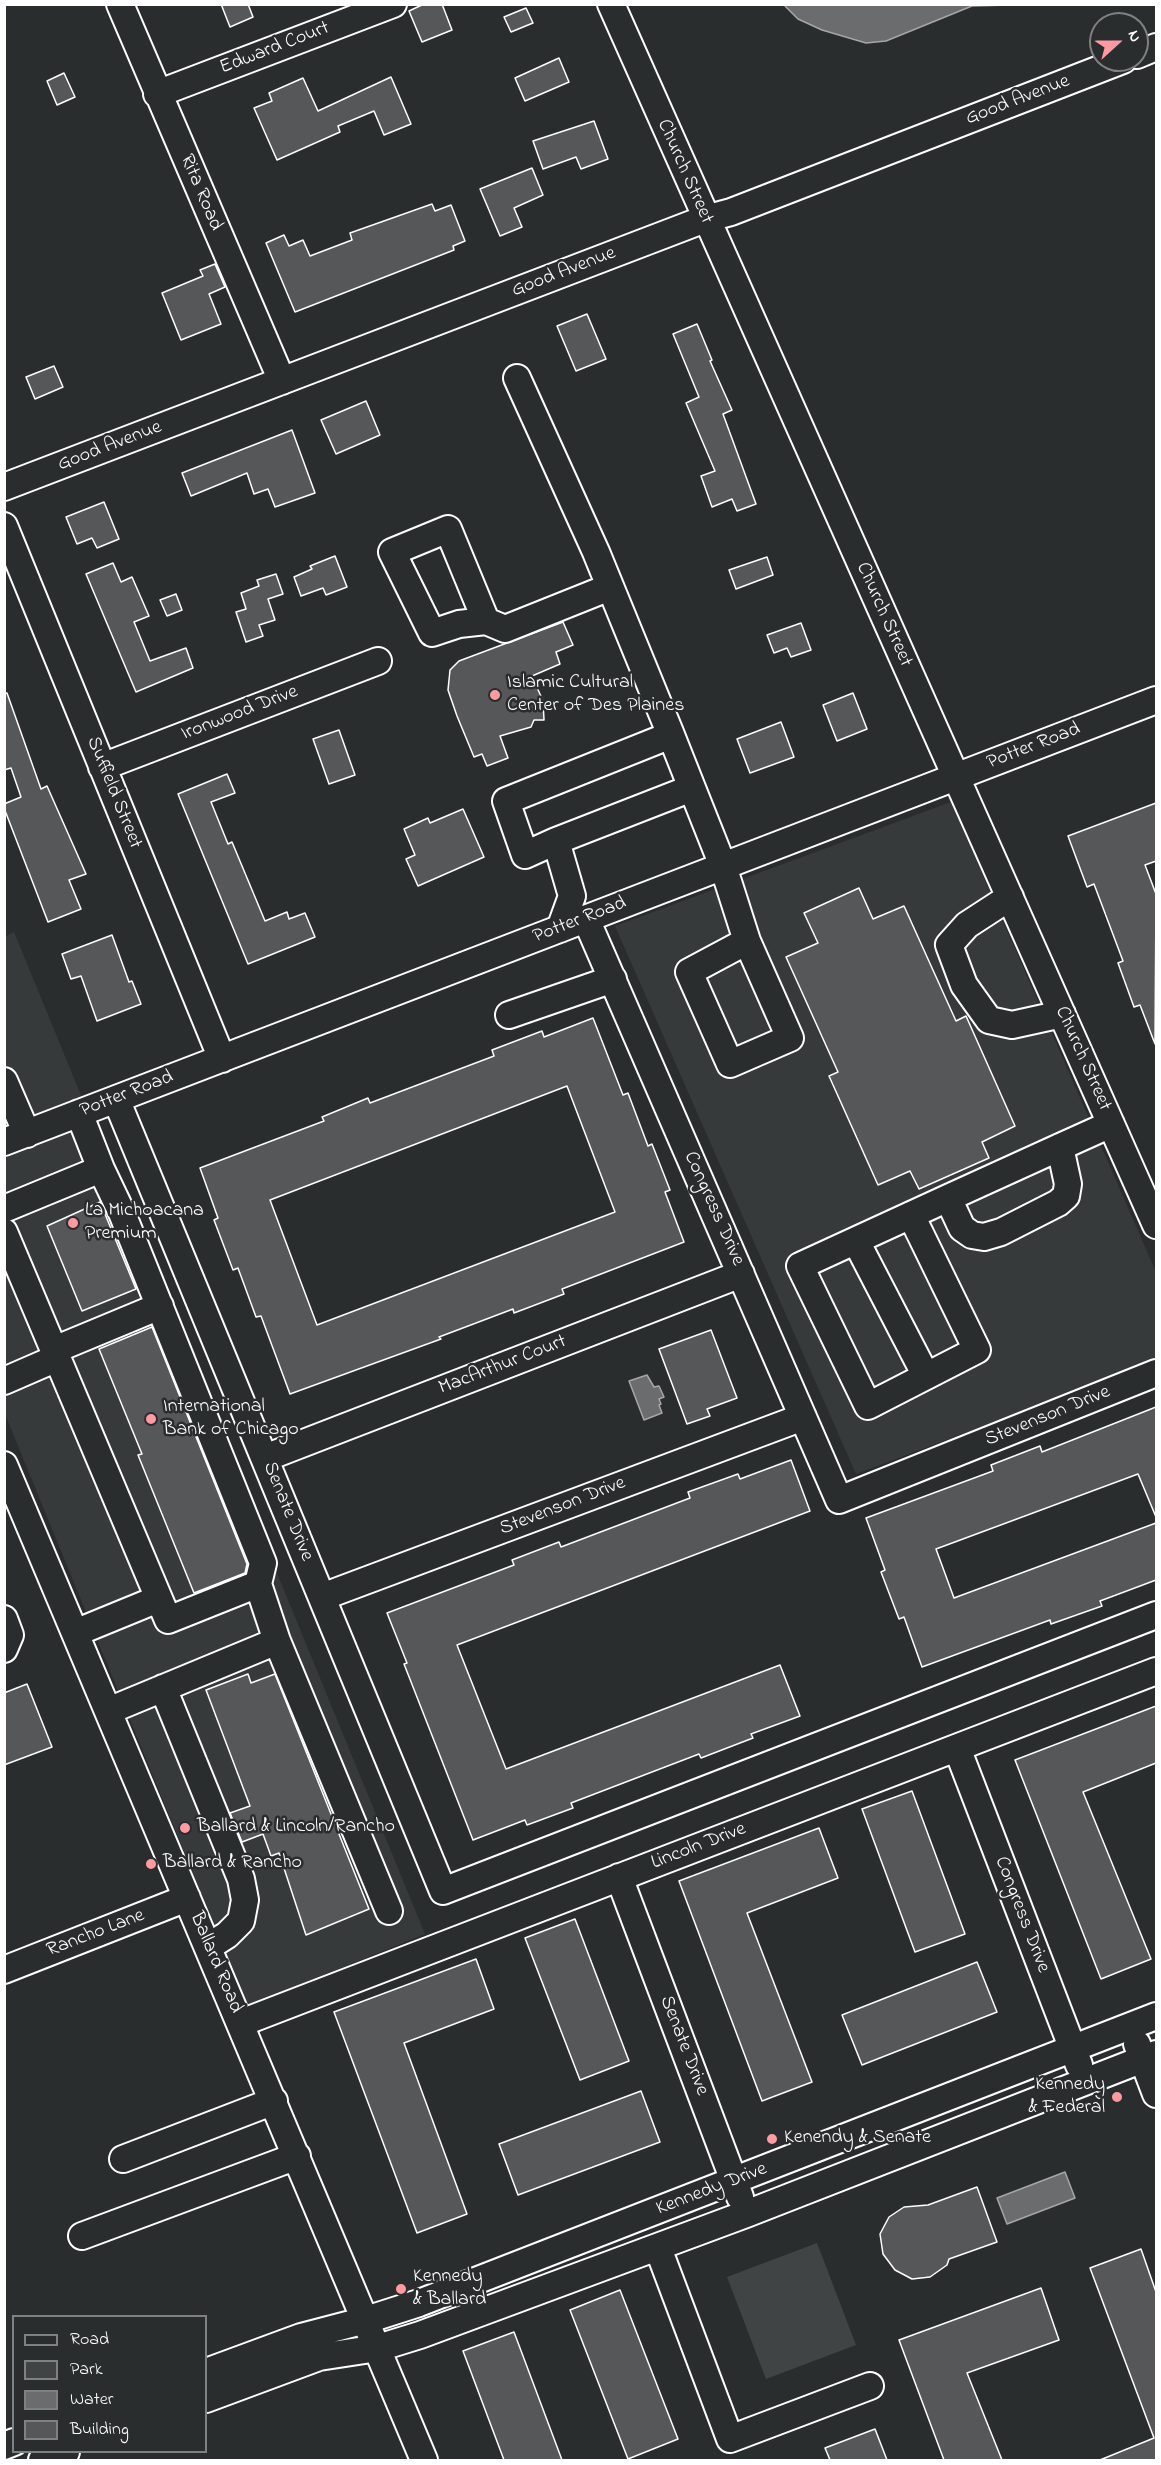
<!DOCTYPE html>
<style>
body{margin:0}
#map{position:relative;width:1161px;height:2465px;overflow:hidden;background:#2a2d2e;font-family:"Indie Flower",sans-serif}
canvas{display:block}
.frame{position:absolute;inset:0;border:6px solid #fff;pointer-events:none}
.legend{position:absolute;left:12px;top:2315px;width:195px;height:138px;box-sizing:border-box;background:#2a2d2e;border:2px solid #7f8182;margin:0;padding:8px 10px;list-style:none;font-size:18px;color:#fff}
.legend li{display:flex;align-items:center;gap:12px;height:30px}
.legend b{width:30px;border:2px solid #7f8182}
.north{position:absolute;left:1089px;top:12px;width:60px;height:60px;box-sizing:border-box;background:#2a2d2e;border:2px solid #7f8182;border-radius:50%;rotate:69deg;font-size:16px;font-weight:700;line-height:24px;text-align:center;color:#fff}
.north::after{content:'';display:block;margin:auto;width:21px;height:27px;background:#ff9aa2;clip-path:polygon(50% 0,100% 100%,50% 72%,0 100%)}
</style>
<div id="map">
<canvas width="1161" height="2465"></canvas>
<div class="frame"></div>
<ul class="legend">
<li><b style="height:8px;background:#2a2d2e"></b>Road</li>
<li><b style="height:16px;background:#414445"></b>Park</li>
<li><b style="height:16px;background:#6a6c6d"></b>Water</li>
<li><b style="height:16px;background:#555758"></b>Building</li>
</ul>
<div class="north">N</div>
</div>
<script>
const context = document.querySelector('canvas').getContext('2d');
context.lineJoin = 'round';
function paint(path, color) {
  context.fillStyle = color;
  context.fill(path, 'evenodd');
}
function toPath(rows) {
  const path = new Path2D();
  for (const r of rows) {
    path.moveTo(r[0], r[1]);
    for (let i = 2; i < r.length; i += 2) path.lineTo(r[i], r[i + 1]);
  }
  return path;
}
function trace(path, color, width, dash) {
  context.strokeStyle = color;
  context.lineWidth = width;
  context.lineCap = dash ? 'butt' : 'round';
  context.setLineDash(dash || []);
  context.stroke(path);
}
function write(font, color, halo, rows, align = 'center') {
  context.font = font + ' "Indie Flower",sans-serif';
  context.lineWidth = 5;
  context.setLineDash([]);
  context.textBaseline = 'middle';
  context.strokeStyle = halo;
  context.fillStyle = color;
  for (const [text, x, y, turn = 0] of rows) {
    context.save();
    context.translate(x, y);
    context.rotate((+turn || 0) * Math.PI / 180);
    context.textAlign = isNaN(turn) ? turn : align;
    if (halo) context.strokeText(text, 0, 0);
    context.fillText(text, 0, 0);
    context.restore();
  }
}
paint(toPath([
 [951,802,1156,1272,1156,1361,856,1474,615,926],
 [14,932,425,1934,247,2006,5,1414,4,937]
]), '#373a3b');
paint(toPath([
 [817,2243,856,2345,766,2379,727,2277]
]), '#414445');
const water = toPath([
 [784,5,1010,5,972,6,886,41,866,43,822,30,798,19,784,5],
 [647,1375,654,1387,659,1386,664,1397,659,1399,661,1404,659,1405,662,1413,644,1420,629,1381,647,1375],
 [1065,2172,1075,2198,1007,2224,997,2198,1065,2172]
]);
paint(water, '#6a6c6d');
trace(water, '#a6a7a7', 1.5);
const building = toPath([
 [221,4,248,4,253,17,230,27,221,4],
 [424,4,442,4,452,30,422,42,409,11,424,4],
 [526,8,533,23,511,32,504,17,526,8],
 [559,58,569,82,525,101,515,78,559,58],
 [64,73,75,97,57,105,47,81,64,73],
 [391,77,411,124,384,135,374,111,338,126,340,132,277,160,254,108,272,101,269,93,303,78,318,111,391,77],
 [594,121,608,159,581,169,576,157,543,169,533,141,594,121],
 [532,168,543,195,514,208,522,227,500,236,480,189,532,168],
 [432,204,435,211,451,205,465,241,453,246,454,250,295,312,266,243,284,235,289,246,303,240,310,256,352,240,350,233,432,204],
 [215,264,225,287,209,294,221,324,181,340,162,293,203,276,200,270,215,264],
 [587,314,606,359,576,371,557,326,587,314],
 [697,324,712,360,710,361,732,410,723,414,756,504,737,511,732,499,712,507,701,476,715,471,686,403,699,397,673,334,697,324],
 [54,366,63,387,35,399,26,377,54,366],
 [366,401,380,435,336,454,321,420,366,401],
 [292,430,315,493,275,507,268,489,254,494,247,473,191,496,182,473,292,430],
 [104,502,119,539,97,548,92,538,77,544,66,517,104,502],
 [335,556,347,587,326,595,323,588,301,596,294,577,312,569,310,566,335,556],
 [767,557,773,575,736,589,729,570,767,557],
 [113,563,121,582,132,577,149,616,134,622,150,661,186,648,193,668,136,692,86,574,113,563],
 [276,574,283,594,268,599,275,620,259,625,263,636,246,642,236,612,246,609,241,593,259,586,257,580,276,574],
 [176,594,182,610,167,616,160,600,176,594],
 [563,622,573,645,556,652,560,664,532,676,543,701,544,720,534,720,531,727,500,736,508,758,487,766,482,754,474,757,457,716,448,690,450,670,459,661,563,622],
 [801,623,811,650,791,657,787,648,774,653,767,635,801,623],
 [4,693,7,693,41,789,47,786,86,874,69,880,81,909,48,922,4,808,4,804,21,797,11,768,4,770,4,693],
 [853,693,867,729,837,741,823,705,853,693],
 [781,722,794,757,750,773,737,739,781,722],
 [339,730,355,775,329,784,313,739,339,730],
 [227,774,235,793,211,802,228,844,232,842,265,921,287,912,289,919,305,913,315,937,248,964,178,794,227,774],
 [1156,803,1156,861,1145,865,1156,894,1155,1044,1140,1005,1134,1007,1118,963,1123,961,1094,884,1087,887,1068,836,1156,803],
 [463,809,484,857,418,886,406,859,415,855,404,829,428,818,430,823,463,809],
 [859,888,873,919,904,906,956,1021,966,1016,1015,1126,982,1142,989,1158,919,1189,910,1171,878,1185,829,1076,838,1072,786,957,818,943,804,913,859,888],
 [112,935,129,982,132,981,141,1004,97,1021,81,976,71,979,62,954,112,935],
 [593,1018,623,1095,628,1093,648,1146,652,1144,670,1190,665,1192,684,1242,562,1289,564,1294,514,1313,513,1309,439,1337,441,1339,290,1394,261,1316,256,1317,238,1268,233,1270,214,1220,218,1218,200,1168,324,1121,322,1117,368,1098,370,1103,494,1056,492,1050,542,1031,544,1037,593,1018],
 [567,1086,615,1212,317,1325,270,1200,567,1086],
 [100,1202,136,1289,82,1311,47,1226,100,1202],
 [152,1327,247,1564,245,1573,194,1593,138,1455,142,1454,99,1349,152,1327],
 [711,1330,737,1398,707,1409,710,1416,687,1424,659,1349,711,1330],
 [1156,1407,1156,1517,1138,1474,936,1549,954,1598,1156,1523,1156,1580,1100,1601,1102,1606,1051,1624,1050,1620,922,1667,904,1617,899,1619,881,1572,885,1570,866,1518,993,1471,991,1465,1040,1446,1042,1452,1156,1407],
 [791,1460,810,1511,457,1645,506,1769,780,1665,800,1716,751,1734,753,1738,701,1758,699,1754,571,1803,573,1808,527,1825,525,1820,473,1840,404,1664,407,1663,387,1613,514,1565,512,1560,559,1542,561,1547,690,1498,688,1492,738,1474,740,1479,791,1460],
 [248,1674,251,1683,275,1674,369,1909,306,1935,279,1853,271,1856,263,1834,242,1842,230,1813,250,1806,206,1690,248,1674],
 [27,1684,52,1747,4,1765,4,1693,27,1684],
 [1156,1706,1156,1763,1083,1792,1151,1959,1101,1979,1015,1760,1156,1706],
 [912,1791,965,1934,915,1952,862,1809,912,1791],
 [819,1828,838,1878,747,1913,812,2082,762,2101,679,1881,819,1828],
 [575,1919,629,2061,580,2080,525,1938,575,1919],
 [476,1959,494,2009,404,2043,467,2214,417,2233,334,2012,476,1959],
 [977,1962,997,2012,862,2065,842,2015,977,1962],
 [641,2091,660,2142,518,2195,499,2144,641,2091],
 [977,2187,997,2242,949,2259,947,2265,930,2277,912,2279,895,2270,883,2254,880,2234,889,2217,904,2207,928,2205,977,2187],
 [1141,2249,1156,2292,1156,2460,1100,2460,1154,2438,1090,2268,1141,2249],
 [1041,2288,1059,2340,967,2373,1002,2460,944,2460,899,2340,1041,2288],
 [620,2290,678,2439,628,2459,570,2310,620,2290],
 [514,2332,562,2460,504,2460,463,2351,514,2332],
 [875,2429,887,2460,830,2460,825,2448,875,2429]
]);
paint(building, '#555758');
trace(building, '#fff', 1.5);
const minor = toPath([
 [120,4,282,381],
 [611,4,1156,1225],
 [1137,55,1156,47],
 [157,94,393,4],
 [517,378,596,552,671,735],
 [4,487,705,219,731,212,1123,60],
 [4,526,222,1059],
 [486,621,448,529,392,552,432,633,459,624,486,621,505,629,610,587],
 [102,767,378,661],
 [556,841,525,855,506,801,671,735,692,788],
 [1010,897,967,925,949,945,964,985,989,1020,1012,1025,1062,1014],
 [586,919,839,1500,1156,1373],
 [560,929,572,896,556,841,692,788,723,866,747,941,790,1038,730,1064,689,972,747,941],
 [509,1015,613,979],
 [4,1081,27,1134],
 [116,1099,443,1891,1156,1615],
 [4,1142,1156,700],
 [101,1169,122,1213,263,1563,258,1584],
 [948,1198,962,1228,972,1235,984,1237,1001,1232,1058,1203,1066,1196,1068,1184,1060,1147],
 [4,1209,101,1169,79,1113],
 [911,1215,977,1350,868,1406,800,1266,948,1198,1060,1147,1111,1124],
 [4,1232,168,1620,258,1584,277,1641,108,1711],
 [856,1241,926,1376],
 [54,1350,160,1306],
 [4,1381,57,1358],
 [265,1458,741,1274],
 [4,1465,424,2460],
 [322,1597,803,1417],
 [4,1619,10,1635,4,1649],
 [75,1633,158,1599],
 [277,1641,389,1911],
 [163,1688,241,1879,245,1900,241,1921,227,1935,208,1947],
 [957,1748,1079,2065],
 [619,1877,740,2197],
 [4,1970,187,1898],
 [241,2023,1156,1671],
 [1137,2044,1156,2094],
 [123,2159,274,2101],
 [82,2236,297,2156],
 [658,2248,730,2439,870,2386],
 [206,2372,301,2337,366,2320,419,2303,1156,2016],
 [206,2399,319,2357,378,2348,420,2335,746,2214,1156,2054],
 [4,2446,14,2442],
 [42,2460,66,2452]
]);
trace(minor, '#fff', 30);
trace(minor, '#2a2d2e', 26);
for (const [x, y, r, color] of [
 [495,695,6,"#ff9aa2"],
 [73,1223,6,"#ff9aa2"],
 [151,1419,6,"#ff9aa2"],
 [185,1828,6,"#ff9aa2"],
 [151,1864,6,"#ff9aa2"],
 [1117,2097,6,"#ff9aa2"],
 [772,2139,6,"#ff9aa2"],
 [401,2289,6,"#ff9aa2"]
]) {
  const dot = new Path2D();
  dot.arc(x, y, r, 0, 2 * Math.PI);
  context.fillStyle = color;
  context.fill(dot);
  trace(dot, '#2a2d2e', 2);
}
write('20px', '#fff', '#2a2d2e', [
 ["Edward Court",275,49,-21],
 ["Good Avenue",1018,101,-21],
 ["Church Street",684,172,66],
 ["Rita Road",200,193,67],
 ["Good Avenue",564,273,-21],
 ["Good Avenue",110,447,-21],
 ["Church Street",883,615,66],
 ["Ironwood Drive",240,714,-21],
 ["Potter Road",1034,747,-21],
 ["Suffield Street",113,793,68],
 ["Potter Road",580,921,-21],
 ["Church Street",1082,1059,66],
 ["Potter Road",127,1095,-21],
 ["Congress Drive",713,1209,66],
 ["MacArthur Court",503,1366,-21],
 ["Stevenson Drive",1048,1417,-22],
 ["Stevenson Drive",563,1507,-21],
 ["Senate Drive",287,1512,68],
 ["Lincoln Drive",699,1847,-21],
 ["Congress Drive",1021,1915,69],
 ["Rancho Lane",96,1934,-21],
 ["Ballard Road",215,1963,67],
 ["Senate Drive",683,2046,69],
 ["Kennedy Drive",712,2190,-21]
]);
write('20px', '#fff', '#2a2d2e', [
 ["Islamic Cultural",507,684],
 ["Center of Des Plaines",507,707],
 ["La Michoacana",85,1212],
 ["Premium",85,1235],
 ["International",163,1408],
 ["Bank of Chicago",163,1431],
 ["Ballard & Lincoln/Rancho",197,1828],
 ["Ballard & Rancho",163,1864],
 ["Kennedy",1105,2086,"right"],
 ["& Federal",1105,2109,"right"],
 ["Kenendy & Senate",784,2139],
 ["Kennedy",413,2278],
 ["& Ballard",413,2301]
], 'left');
</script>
